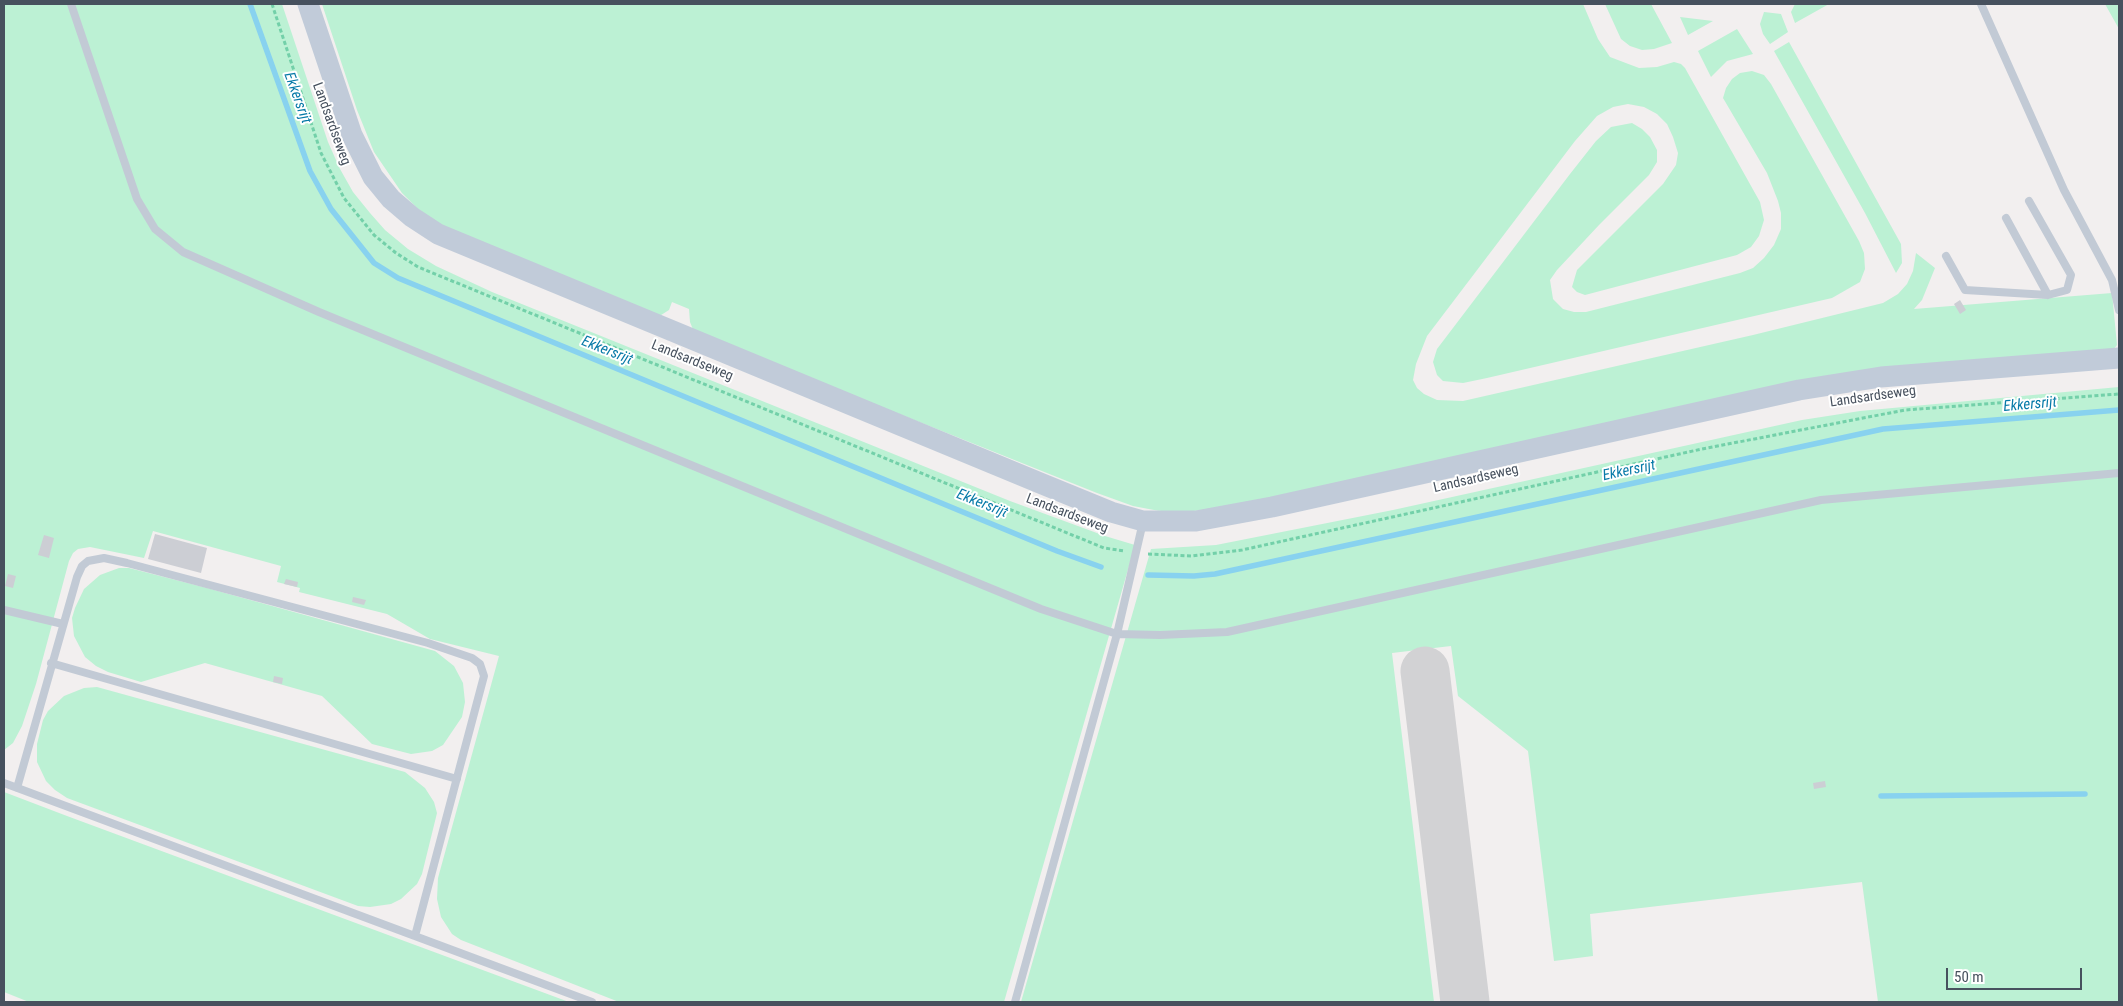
<!DOCTYPE html>
<style>
body{margin:0}
#map{position:relative;width:2123px;height:1006px;overflow:hidden;background:#f2efef;font-family:"Roboto Condensed",sans-serif}
canvas{display:block}
.frame{position:absolute;inset:0;border:5px solid #47515e;pointer-events:none}
.scale{position:absolute;left:1946px;top:968px;width:136px;height:22px;box-sizing:border-box;border:2px solid #47515e;border-top:0;padding-left:6px;font-size:15px;line-height:18px;white-space:nowrap;color:#47515e;-webkit-text-stroke:4px #fff;paint-order:stroke}
</style>
<div id="map">
<canvas width="2123" height="1006"></canvas>
<div class="frame"></div>
<div class="scale">50 m</div>
</div>
<script>
const context = document.querySelector('canvas').getContext('2d');
context.lineJoin = 'round';
function paint(path, color) {
  context.fillStyle = color;
  context.fill(path, 'evenodd');
}
function toPath(rows) {
  const path = new Path2D();
  for (const r of rows) {
    path.moveTo(r[0], r[1]);
    for (let i = 2; i < r.length; i += 2) path.lineTo(r[i], r[i + 1]);
  }
  return path;
}
function trace(path, color, width, dash) {
  context.strokeStyle = color;
  context.lineWidth = width;
  context.lineCap = dash ? 'butt' : 'round';
  context.setLineDash(dash || []);
  context.stroke(path);
}
function write(font, color, halo, rows, align = 'center') {
  context.font = font + ' "Roboto Condensed",sans-serif';
  context.lineWidth = 4;
  context.setLineDash([]);
  context.textBaseline = 'middle';
  context.strokeStyle = halo;
  context.fillStyle = color;
  for (const [text, x, y, turn = 0] of rows) {
    context.save();
    context.translate(x, y);
    context.rotate((+turn || 0) * Math.PI / 180);
    context.textAlign = isNaN(turn) ? turn : align;
    if (halo) context.strokeText(text, 0, 0);
    context.fillText(text, 0, 0);
    context.restore();
  }
}
paint(toPath([
 [4,4,282,4,328,142,340,169,353,192,370,213,385,230,408,249,436,266,492,292,1010,501,1105,536,1135,545,1004,1002,619,1002,461,940,452,934,441,917,437,899,438,878,499,656,430,639,387,614,299,592,300,588,277,582,281,566,153,531,144,558,90,547,78,549,73,553,69,561,36,684,22,726,13,743,4,750],
 [322,4,1583,4,1598,39,1610,57,1639,68,1657,67,1674,62,1681,64,1685,68,1760,202,1764,220,1759,236,1751,247,1737,255,1585,295,1577,292,1572,287,1577,270,1663,184,1676,165,1678,153,1673,137,1667,124,1657,114,1644,107,1628,104,1613,107,1597,116,1575,141,1427,336,1416,364,1413,380,1417,388,1424,394,1437,400,1463,401,1753,335,1883,303,1898,294,1907,284,1913,271,1916,253,1935,268,1922,300,1914,309,2112,293,2117,345,2113,350,1966,362,1258,504,1175,513,1154,510,1133,506,1097,493,694,332,690,322,689,309,672,302,669,310,658,317,440,225,418,209,402,193,374,152,357,110],
 [1605,4,1651,4,1672,43,1654,49,1642,50,1630,46,1621,39],
 [1795,4,1829,4,1795,23,1791,12],
 [2105,4,2119,4,2119,29],
 [1764,12,1781,14,1788,32,1770,44,1763,34,1760,24],
 [1680,17,1713,21,1688,35],
 [1737,29,1753,54,1727,61,1711,77,1698,51],
 [1789,42,1901,244,1902,263,1896,273,1865,213,1774,51],
 [1752,71,1764,75,1771,84,1859,241,1864,253,1865,269,1860,282,1832,298,1487,378,1463,383,1443,381,1437,375,1433,362,1437,349,1570,174,1596,141,1611,127,1632,123,1642,129,1650,137,1657,150,1657,162,1649,175,1599,225,1557,270,1550,280,1553,299,1563,309,1574,312,1586,312,1740,273,1753,268,1764,258,1774,245,1781,229,1781,213,1778,201,1767,173,1723,98,1726,88,1732,79,1740,73],
 [2119,387,2119,1002,1878,1002,1862,882,1590,914,1593,956,1554,961,1528,751,1458,696,1451,646,1392,653,1434,1002,1021,1002,1151,549,1216,545,1393,510,1802,420,1860,411],
 [119,568,129,568,207,588,435,651,454,666,463,683,465,702,462,717,443,745,432,751,411,754,372,744,322,696,205,663,141,682,108,672,96,666,85,657,74,636,72,618,75,608,84,589,100,575],
 [97,687,405,772,425,788,434,802,437,813,422,874,417,884,401,899,391,904,370,907,358,906,67,798,55,790,46,781,37,762,37,744,43,720,48,711,64,696,84,688],
 [4,792,67,816,569,1002,29,1002,4,992]
]), '#bcf1d4');
trace(toPath([
 [250,4,310,171,331,209,374,263,398,278,1057,551,1101,567],
 [1148,575,1194,576,1215,574,1883,429,2119,410],
 [1881,796,2085,794]
]), '#88d2ef', 5.5);
trace(toPath([
 [1425,671,1465,1002]
]), '#d2d2d4', 49);
paint(toPath([
 [1960,300,1966,310,1960,314,1954,304],
 [155,534,207,548,201,573,148,559],
 [44,535,54,538,49,558,38,555],
 [8,574,16,576,13,588,5,586],
 [286,579,298,582,297,587,284,584],
 [353,597,366,600,364,605,352,602],
 [274,676,283,678,282,684,273,682],
 [1825,781,1826,787,1814,789,1813,783]
]), '#ccced4');
trace(toPath([
 [272,4,321,153,344,198,374,235,396,253,418,267,799,423,1104,548,1125,551],
 [1148,554,1192,556,1242,550,1702,449,1905,410,2119,394]
]), '#73d0a9', 3, [4, 2.5]);
trace(toPath([
 [71,4,137,199,155,229,183,252,319,312,1041,609,1117,634,1160,635,1227,632,1821,500,2119,473],
 [1981,4,2064,190,2112,280,2119,310],
 [2006,218,2048,295],
 [1946,256,1965,290,2048,295,2067,290,2071,275,2029,201],
 [4,610,63,624],
 [51,663,457,779],
 [4,783,592,1002],
 [17,788,77,577,82,566,88,561,104,558,127,563,428,643,472,658,480,664,484,676,415,936],
 [1015,1002,1117,634,1143,522]
]), '#c2cad5', 8);
trace(toPath([
 [308,4,352,135,373,177,391,199,412,217,438,234,1040,483,1111,512,1143,521,1196,521,1272,507,1799,390,1881,377,2119,358]
]), '#c1cbd9', 21);
write('14px', '#47515e', '#fff', [
 ["Landsardseweg",331,124,70],
 ["Landsardseweg",692,361,22],
 ["Landsardseweg",1873,397,-8],
 ["Landsardseweg",1476,479,-13],
 ["Landsardseweg",1067,514,21]
]);
write('italic 15px', '#087aa8', '#fff', [
 ["Ekkersrijt",297,98,70],
 ["Ekkersrijt",607,351,22],
 ["Ekkersrijt",2030,405,-5],
 ["Ekkersrijt",1629,471,-12],
 ["Ekkersrijt",982,504,22]
]);
</script>
